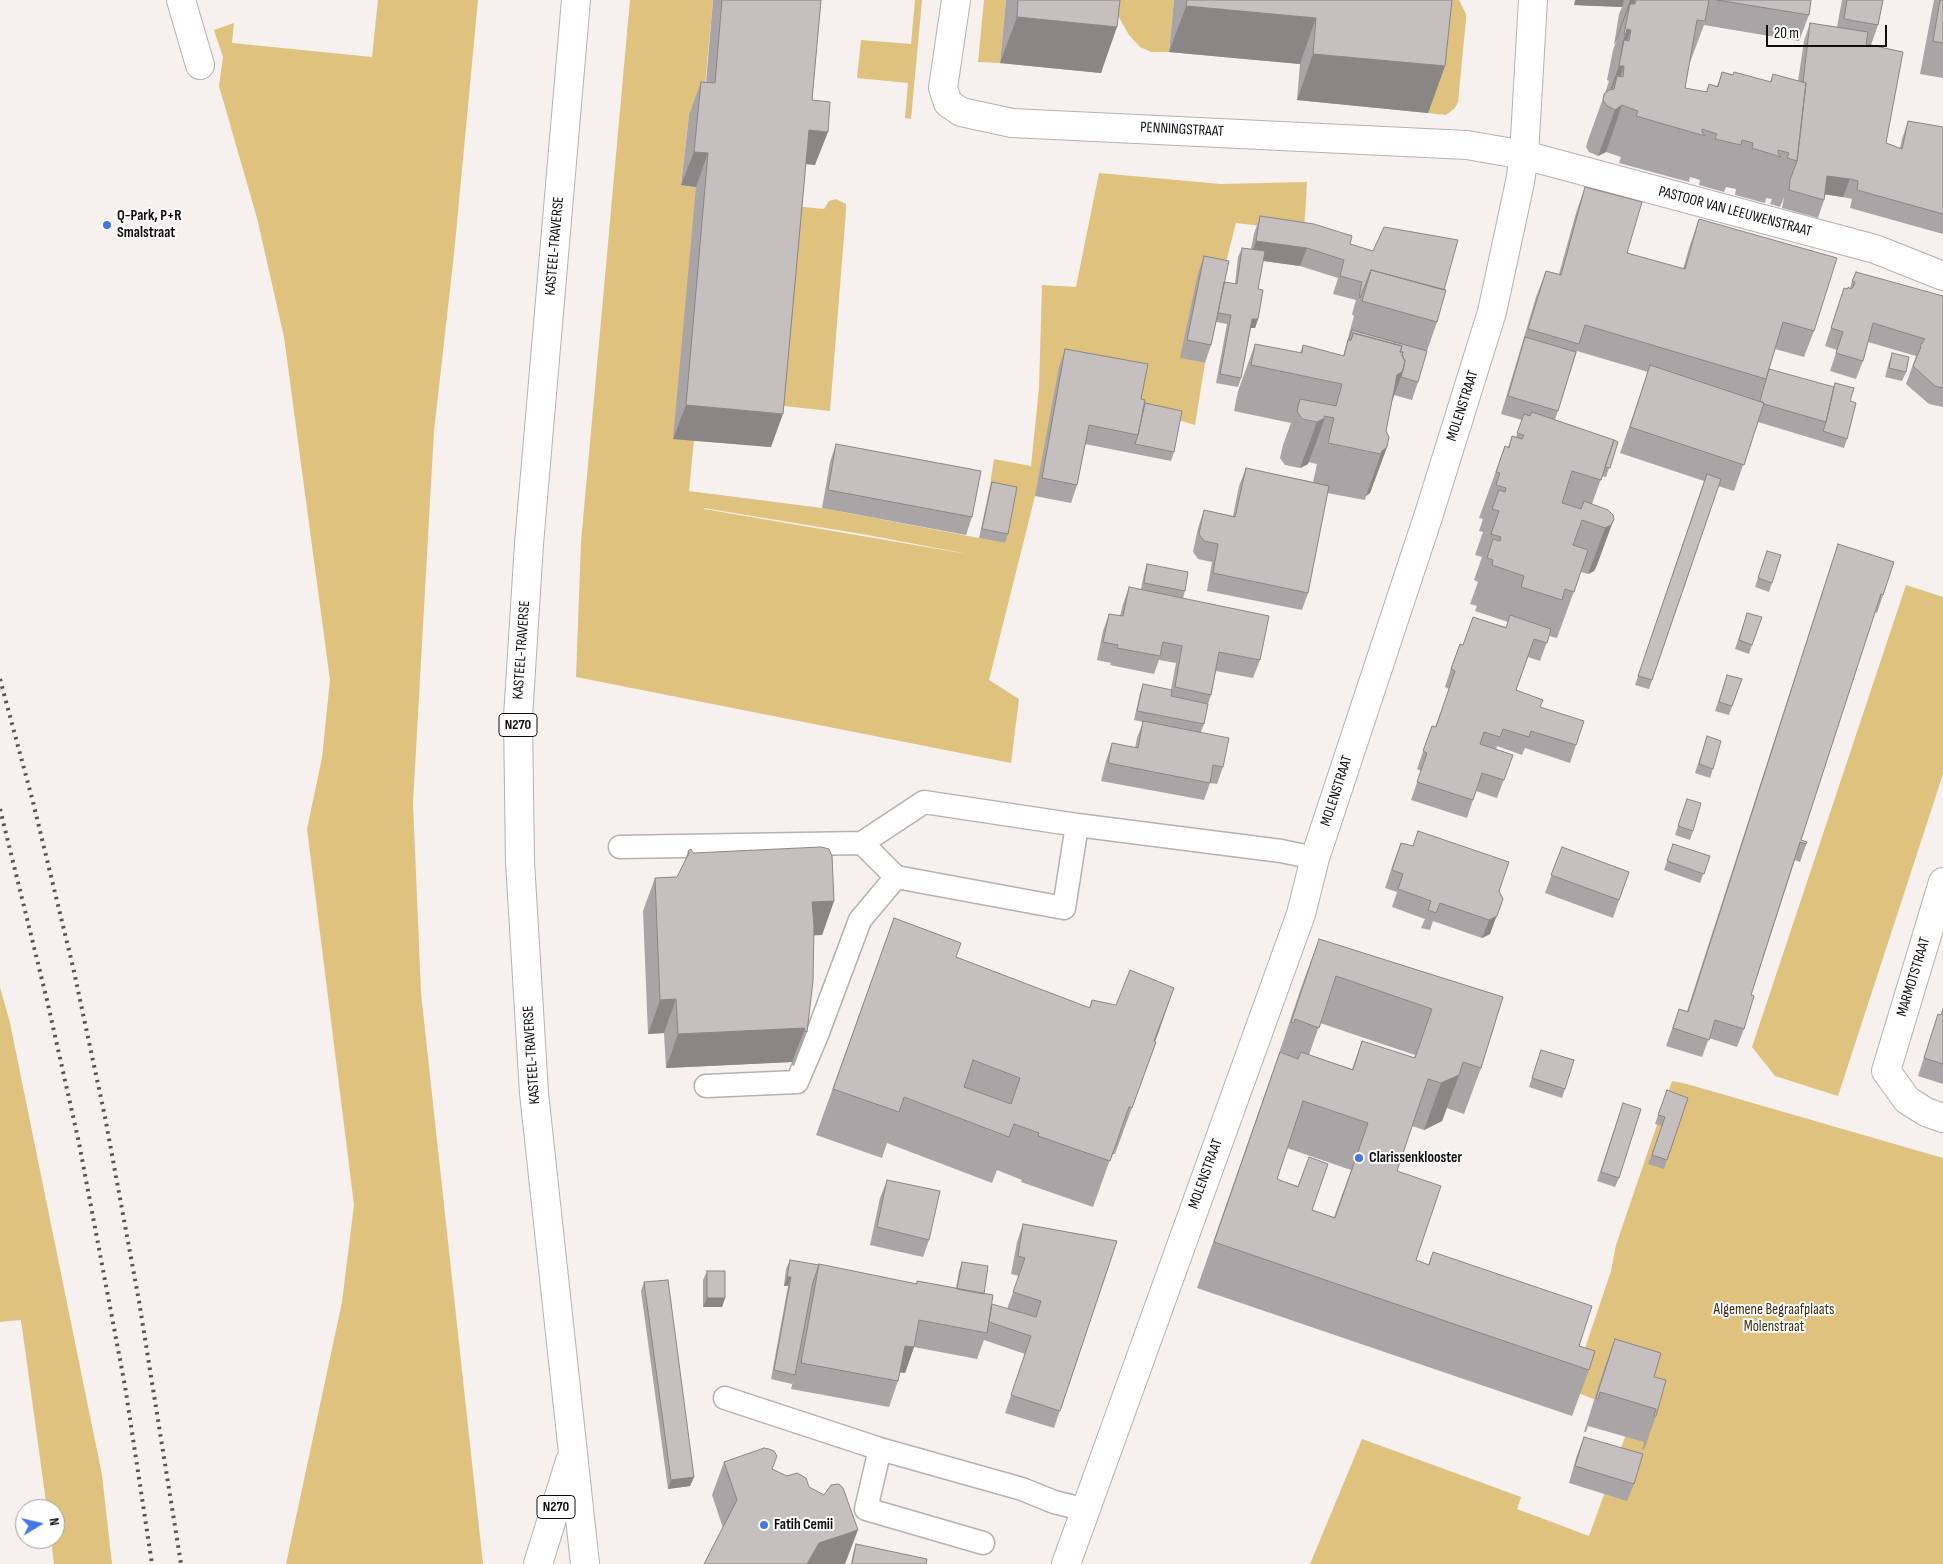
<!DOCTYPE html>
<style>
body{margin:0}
#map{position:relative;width:1943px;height:1564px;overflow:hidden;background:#f6f0ef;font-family:"Sofia Sans Condensed",sans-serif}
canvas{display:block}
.north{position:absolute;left:15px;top:1499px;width:50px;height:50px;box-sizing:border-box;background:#fff;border:1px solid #9f9e9e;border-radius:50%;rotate:81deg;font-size:14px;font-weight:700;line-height:20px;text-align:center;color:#0e0c0c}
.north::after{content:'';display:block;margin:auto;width:18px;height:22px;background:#4377e8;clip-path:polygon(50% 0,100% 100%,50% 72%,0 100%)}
.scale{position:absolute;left:1766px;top:25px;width:121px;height:22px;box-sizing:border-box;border:2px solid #0e0c0c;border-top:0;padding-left:6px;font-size:15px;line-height:18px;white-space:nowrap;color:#0e0c0c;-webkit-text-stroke:4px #fff;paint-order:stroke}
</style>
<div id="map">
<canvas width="1943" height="1564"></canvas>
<div class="north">N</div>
<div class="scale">20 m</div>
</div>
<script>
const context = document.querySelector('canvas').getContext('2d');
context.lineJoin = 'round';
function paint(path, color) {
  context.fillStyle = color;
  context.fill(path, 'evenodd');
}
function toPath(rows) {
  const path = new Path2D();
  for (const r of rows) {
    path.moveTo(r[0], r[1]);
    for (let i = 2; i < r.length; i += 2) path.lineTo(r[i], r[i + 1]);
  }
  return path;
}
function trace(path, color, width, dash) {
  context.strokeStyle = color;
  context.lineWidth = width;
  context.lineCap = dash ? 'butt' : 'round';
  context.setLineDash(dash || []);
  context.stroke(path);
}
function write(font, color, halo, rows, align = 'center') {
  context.font = font + ' "Sofia Sans Condensed",sans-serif';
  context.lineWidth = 4;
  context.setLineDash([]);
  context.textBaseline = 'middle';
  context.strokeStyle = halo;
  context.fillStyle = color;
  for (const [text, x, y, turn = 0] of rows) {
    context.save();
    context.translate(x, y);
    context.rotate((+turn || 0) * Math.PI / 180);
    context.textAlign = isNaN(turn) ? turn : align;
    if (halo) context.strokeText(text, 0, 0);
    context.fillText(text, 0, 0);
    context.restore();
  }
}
paint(toPath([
 [378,0,478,0,454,254,434,431,413,803,421,993,483,1564,286,1564,342,1302,354,1205,307,829,322,758,330,680,284,337,257,218,219,86,223,57,214,30,234,23,232,43,372,57],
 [630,0,713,0,702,117,689,115,681,185,696,187,694,440,689,491,822,508,1005,543,1014,496,989,491,994,459,1031,466,1039,388,1042,285,1076,287,1099,173,1221,184,1307,182,1304,231,1236,223,1222,278,1181,358,1205,363,1195,425,1137,408,1141,382,1035,496,989,680,1019,699,1011,763,576,677,581,542],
 [704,508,868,535,973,555,704,509],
 [915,0,922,0,911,119,905,118,908,83,857,78,861,40,911,44],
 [984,0,1006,0,1000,63,978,62],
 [1113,0,1174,0,1169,52,1151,52,1140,47,1129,35,1117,14],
 [1315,0,1459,0,1466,14,1466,19,1458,102,1455,108,1446,115,1428,113,1438,12],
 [836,199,846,204,846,211,830,411,775,405,793,206,824,209,829,201],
 [1906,585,1943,597,1943,774,1838,1096,1775,1076,1752,1047],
 [0,987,10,1023,102,1475,112,1564,54,1564,51,1539,55,1539,55,1509,47,1509,21,1320,0,1322],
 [1672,1081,1687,1084,1943,1158,1943,1564,1310,1564,1362,1439,1521,1497,1517,1509,1589,1536,1633,1415,1571,1390,1611,1271,1616,1245]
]), '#dfc27e');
const service = toPath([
 [862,843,896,877,1064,908,1077,825],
 [620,847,862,843,924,802,1077,825,1281,851,1315,858],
 [706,1086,797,1082,817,1035,860,920,896,877],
 [725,1398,880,1449,1022,1489,1054,1502,1086,1510],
 [880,1449,866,1509,983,1543]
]);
const minor = toPath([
 [181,0,200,65],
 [956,0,943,88,948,103,961,112,1012,123,1467,145,1524,155,1875,249,1943,276],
 [1943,882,1886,1071,1907,1100,1926,1112,1943,1118],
 [1066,1564,1301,914,1315,858,1429,514,1492,312,1520,182,1524,155,1533,0]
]);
const primary = toPath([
 [576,0,529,544,518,717,520,862,534,1093,585,1564],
 [538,1564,570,1461]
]);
trace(service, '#b6b1b0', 25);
trace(minor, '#b6b1b0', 30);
trace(primary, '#b6b1b0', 30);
trace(service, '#fff', 22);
trace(minor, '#fff', 28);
trace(primary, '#fff', 28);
trace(toPath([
 [0,679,33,802,73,967,105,1117,139,1301,181,1564],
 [0,809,47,1000,79,1143,125,1386,152,1564]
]), '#565352', 4, [2.5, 5]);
paint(toPath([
 [713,0,821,0,812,100,815,165,806,164,771,447,673,439,696,187,681,185,689,115,701,82,706,82],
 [1006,0,1120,0,1101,73,1000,63],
 [1174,0,1452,0,1445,66,1428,113,1297,100,1300,64,1169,52],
 [1575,0,1811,0,1809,15,1799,41,1704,25,1689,65,1685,88,1706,92,1709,84,1717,86,1722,72,1770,82,1773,74,1798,81,1804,41,1810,23,1837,27,1842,0,1883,0,1878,25,1871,45,1886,143,1900,148,1902,139,1908,121,1943,127,1943,234,1850,208,1852,199,1843,197,1825,194,1824,200,1818,218,1782,208,1784,197,1780,207,1770,204,1772,199,1766,198,1765,203,1735,195,1736,189,1726,187,1724,192,1699,185,1700,180,1690,177,1689,182,1619,163,1621,157,1606,152,1598,156,1589,152,1586,147,1588,140,1605,93,1609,81,1607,80,1613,50,1617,39,1614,45,1619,14,1622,7,1574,5],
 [1934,0,1943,0,1943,78,1920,74],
 [1585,187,1627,253,1683,269,1690,245,1699,219,1814,331,1804,357,1775,349,1769,369,1850,401,1847,439,1844,448,1758,422,1734,491,1718,486,1649,689,1635,685,1704,481,1620,453,1648,372,1577,351,1555,420,1618,442,1606,477,1602,476,1592,504,1613,515,1597,565,1594,571,1588,574,1581,572,1557,638,1549,636,1540,661,1528,657,1516,690,1540,707,1576,745,1570,763,1525,748,1522,755,1497,746,1496,749,1513,755,1497,798,1476,791,1467,818,1411,800,1421,771,1417,769,1432,726,1435,727,1449,689,1445,687,1453,662,1460,644,1463,645,1473,617,1506,627,1508,622,1475,611,1477,606,1470,604,1478,582,1474,580,1482,557,1475,555,1483,532,1479,531,1483,519,1479,518,1505,446,1508,447,1512,436,1516,437,1522,420,1501,414,1536,297,1546,271,1559,274,1576,213],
 [1260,216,1350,244,1444,290,1437,322,1427,351,1418,382,1412,400,1394,395,1392,401,1386,431,1387,447,1370,493,1366,496,1365,500,1327,493,1308,593,1302,610,1207,591,1212,562,1198,559,1193,552,1198,528,1204,510,1233,516,1239,486,1246,468,1313,482,1317,464,1308,462,1308,464,1300,468,1285,465,1280,458,1283,445,1291,423,1234,411,1238,391,1255,344,1300,353,1303,345,1343,356,1354,316,1352,314,1356,300,1333,294,1338,278,1300,266,1263,261,1258,289,1258,319,1255,328,1251,328,1241,378,1238,387,1216,383,1227,324,1216,322,1211,345,1205,363,1180,358,1198,273,1204,256,1224,282,1235,284,1238,257,1242,248,1251,249,1254,234],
 [1852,281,1943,296,1943,407,1929,404,1906,384,1916,356,1868,342,1863,361,1856,379,1830,371,1837,350,1825,346,1844,288,1848,289,1850,288],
 [1065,349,1145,403,1174,452,1171,461,1085,444,1077,485,1071,503,1035,496,1059,367],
 [1892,353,1906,372,1902,381,1885,377,1889,362],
 [836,444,972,517,966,535,822,508,830,462],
 [992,482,1008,534,1005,543,979,538,989,491],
 [1838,544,1883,595,1877,613,1875,612,1801,840,1807,842,1800,862,1795,860,1751,995,1744,1029,1737,1047,1709,1038,1702,1057,1666,1046,1679,1009,1687,1011,1832,562],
 [1767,551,1772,583,1769,592,1755,587],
 [1147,564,1185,591,1183,598,1260,660,1253,678,1216,671,1211,695,1208,704,1204,724,1201,732,1223,767,1217,784,1210,783,1204,800,1101,781,1106,761,1112,743,1135,748,1137,738,1143,722,1134,720,1140,693,1143,684,1171,690,1176,663,1159,660,1154,674,1110,665,1111,663,1097,660,1103,631,1109,614,1120,616,1123,604,1129,587,1141,589,1144,574],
 [1747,613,1752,645,1749,654,1735,649],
 [1727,675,1742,679,1729,715,1715,711],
 [1707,736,1713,769,1710,778,1695,773],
 [1687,799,1693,831,1690,840,1675,835],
 [1418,831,1499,891,1490,934,1482,938,1433,921,1430,930,1421,928,1425,919,1392,907,1397,892,1385,888,1394,861,1401,843,1413,846],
 [1673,844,1710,856,1700,883,1664,870],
 [1562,847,1629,872,1613,918,1545,893],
 [688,851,834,901,822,935,813,935,807,1032,794,1066,792,1065,792,1062,666,1068,664,1033,648,1034,643,911,655,878,677,877,684,864],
 [894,918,956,957,1089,1008,1092,1000,1156,1042,1115,1154,1112,1154,1093,1207,1021,1182,1022,1180,997,1170,992,1183,887,1143,882,1158,816,1135],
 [1319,939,1503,997,1481,1068,1464,1114,1447,1108,1442,1121,1424,1130,1412,1126,1397,1171,1416,1260,1428,1265,1433,1252,1579,1346,1589,1370,1572,1416,1197,1288,1274,1068,1302,985],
 [1320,1023,1415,1055,1414,1058,1362,1041,1352,1069,1309,1055],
 [1287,1148,1351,1170,1334,1217,1312,1210,1309,1157,1298,1186,1277,1179],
 [1943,1008,1943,1084,1918,1076,1938,1014,1941,1015],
 [1541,1050,1565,1089,1562,1098,1529,1087],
 [1667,1090,1688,1098,1664,1169,1648,1164,1662,1126,1655,1124],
 [1620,1112,1619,1178,1615,1187,1597,1181],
 [887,1180,929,1240,923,1257,870,1245,880,1198],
 [1023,1224,1117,1241,1054,1428,1005,1413,1025,1354,984,1340,977,1359,914,1347,905,1373,900,1372,898,1381,889,1407,791,1389,793,1381,792,1384,771,1379,788,1286,784,1286,786,1269,790,1260,916,1284,917,1281,956,1288,959,1271,962,1262,992,1304,1007,1309,1019,1276,1011,1274,1017,1242],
 [707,1271,725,1298,722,1307,703,1307,703,1280],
 [644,1282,694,1477,690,1486,668,1489,641,1291],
 [1615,1339,1654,1377,1656,1416,1644,1450,1642,1449,1644,1442,1588,1426,1586,1432,1584,1432,1603,1372],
 [1584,1437,1634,1484,1627,1501,1569,1483,1577,1455],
 [724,1462,772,1469,809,1487,845,1564,723,1528,712,1495],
 [856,1544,926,1564,851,1564,853,1553]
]), '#a9a4a5');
paint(toPath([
 [1576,0,1624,0,1622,7,1574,5],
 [1630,0,1635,0,1626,25,1630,4,1617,39,1614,45],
 [1186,6,1316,18,1300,64,1169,52],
 [1017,17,1117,27,1101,73,1000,63],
 [1627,29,1631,30,1619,61,1623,41],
 [1313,54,1445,66,1428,113,1297,100],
 [1619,66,1624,66,1609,107,1614,89,1617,76,1606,106,1605,104],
 [1622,105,1606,152,1598,156,1615,110],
 [809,130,828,132,815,165,797,163],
 [694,152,708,153,696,187,681,185],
 [1827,176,1850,179,1843,197,1821,194],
 [1256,241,1307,248,1300,266,1250,259],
 [1252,319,1258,319,1255,328,1249,328],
 [1403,371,1386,418,1397,375],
 [686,405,783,414,771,447,673,439],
 [1325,418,1308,464,1300,468,1317,422],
 [1387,447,1370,493,1366,496,1382,451],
 [1614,519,1597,565,1594,571,1588,574,1605,528],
 [1503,899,1490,934,1482,938,1489,920],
 [834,901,822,935,800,936,812,902],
 [1174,988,1158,1034,1137,1088,1154,1041],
 [676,999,664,1033,648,1034,660,1000],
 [805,1028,792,1062,666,1068,678,1034],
 [1459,1075,1442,1121,1424,1130,1441,1083],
 [787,1277,791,1277,788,1286,784,1286],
 [707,1298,725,1298,722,1307,703,1307],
 [905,1346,914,1347,905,1373,895,1372],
 [694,1477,690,1486,668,1489,671,1480],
 [858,1530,845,1564,807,1564,819,1543]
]), '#8a8686');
const building = toPath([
 [722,0,821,0,812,100,830,102,828,132,809,130,783,414,686,405,708,153,694,152,701,82,715,83,722,0],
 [1018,0,1120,0,1117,27,1017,17,1018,0],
 [1187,0,1452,0,1445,66,1313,54,1316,18,1186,6,1187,0],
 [1636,0,1709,0,1705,21,1697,20,1685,88,1707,92,1709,84,1718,87,1722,72,1733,75,1734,72,1771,82,1773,74,1806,83,1797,161,1787,158,1789,153,1778,150,1778,153,1781,157,1752,148,1753,143,1742,140,1741,145,1715,139,1717,134,1702,129,1702,132,1705,136,1636,116,1638,111,1622,105,1615,110,1606,105,1603,100,1604,94,1609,90,1614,89,1617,76,1623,77,1624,66,1619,66,1624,40,1629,41,1631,30,1627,29,1626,34,1624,34,1630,4,1635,4,1636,0],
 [1717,0,1811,0,1809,15,1717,0],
 [1847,0,1883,0,1878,25,1844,19,1847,0],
 [1940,0,1943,0,1943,43,1933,41,1940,0],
 [1810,23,1868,32,1866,44,1903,52,1886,143,1902,149,1908,121,1943,127,1943,214,1857,190,1858,181,1850,179,1827,176,1824,200,1789,190,1790,180,1797,161,1806,83,1803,82,1810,23],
 [1585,187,1642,202,1627,253,1685,269,1699,219,1837,258,1814,331,1783,322,1766,379,1585,325,1579,344,1528,329,1546,271,1561,275,1585,187],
 [1260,216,1314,224,1352,236,1350,244,1373,251,1384,227,1458,240,1444,290,1371,270,1360,298,1359,297,1362,282,1340,276,1344,260,1307,248,1256,241,1260,216],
 [1242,248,1265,251,1258,289,1263,290,1258,319,1252,319,1241,378,1220,374,1231,315,1218,313,1224,282,1237,284,1242,248],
 [1204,256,1229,261,1211,345,1187,340,1204,256],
 [1371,270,1446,290,1437,322,1362,301,1371,270],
 [1856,272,1943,296,1943,388,1935,386,1913,366,1921,347,1920,346,1925,339,1873,323,1863,361,1836,353,1843,332,1831,328,1844,288,1848,289,1848,287,1851,289,1853,287,1855,282,1852,281,1856,272],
 [1352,330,1427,351,1418,382,1401,377,1405,361,1402,355,1403,352,1400,352,1402,346,1353,333,1351,340,1349,340,1352,330],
 [1353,333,1402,346,1400,352,1403,352,1402,355,1405,361,1403,371,1397,375,1386,431,1389,437,1387,447,1382,451,1381,454,1328,443,1334,418,1324,416,1325,418,1317,422,1302,419,1297,411,1300,399,1336,406,1342,384,1251,365,1255,344,1302,353,1303,345,1344,356,1348,340,1351,340,1353,333],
 [1525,337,1576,352,1558,411,1508,396,1525,337],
 [1065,349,1148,364,1141,399,1145,400,1138,435,1089,425,1077,485,1042,478,1065,349],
 [1892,353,1909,357,1906,372,1889,368,1892,353],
 [1650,365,1764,403,1744,465,1630,427,1650,365],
 [1769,369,1834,387,1826,422,1764,404,1764,403,1760,401,1769,369],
 [1835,383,1854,388,1850,401,1856,403,1847,439,1823,431,1826,422,1835,383],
 [1145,403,1182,411,1174,452,1135,444,1138,435,1145,403],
 [1532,412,1614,440,1601,480,1572,471,1562,503,1581,509,1584,501,1608,510,1613,515,1614,519,1611,525,1605,528,1582,520,1573,545,1588,550,1574,592,1565,589,1562,600,1521,587,1524,576,1492,565,1493,560,1487,558,1493,539,1500,541,1501,537,1491,534,1499,511,1492,509,1499,490,1505,492,1506,488,1496,485,1500,473,1496,472,1505,446,1509,448,1512,436,1522,439,1524,435,1517,433,1524,414,1530,416,1532,412],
 [1614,440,1618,442,1610,468,1605,467,1614,440],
 [836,444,981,471,972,517,828,490,836,444],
 [1246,468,1329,486,1308,593,1213,573,1218,544,1204,541,1199,534,1204,510,1235,517,1246,468],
 [1707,474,1721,479,1652,680,1638,676,1707,474],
 [992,482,1017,487,1008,534,982,529,992,482],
 [1838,544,1894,562,1883,595,1881,594,1801,840,1807,842,1806,844,1800,842,1751,995,1754,996,1744,1029,1715,1020,1709,1040,1673,1028,1679,1009,1688,1012,1838,544],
 [1767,551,1781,555,1772,583,1758,578,1767,551],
 [1147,564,1188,572,1185,591,1144,583,1147,564],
 [1129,587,1269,616,1260,660,1219,652,1211,695,1175,687,1182,646,1163,642,1160,656,1117,648,1118,645,1103,642,1109,614,1123,616,1129,587],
 [1747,613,1762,617,1752,645,1739,640,1747,613],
 [1510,615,1551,629,1547,643,1534,639,1516,690,1543,700,1540,707,1584,721,1576,745,1531,731,1529,737,1503,729,1500,737,1484,732,1480,744,1513,755,1504,780,1482,773,1473,800,1417,782,1427,753,1423,751,1432,726,1436,727,1455,671,1451,669,1460,644,1463,645,1473,617,1506,628,1510,615],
 [1727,675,1742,679,1732,706,1719,702,1727,675],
 [1143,684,1172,690,1171,696,1208,704,1204,724,1137,711,1143,684],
 [1143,721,1229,738,1223,767,1213,765,1210,783,1108,763,1112,743,1138,748,1143,721],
 [1707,736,1721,741,1713,769,1699,764,1707,736],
 [1687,799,1701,803,1693,831,1678,826,1687,799],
 [1418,831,1509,862,1499,891,1503,899,1497,916,1489,920,1440,903,1436,913,1428,910,1431,901,1398,889,1403,874,1392,870,1401,843,1413,846,1418,831],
 [1673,844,1710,856,1704,874,1667,861,1673,844],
 [821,847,829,849,832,856,834,901,812,902,814,926,813,981,807,1032,804,1031,805,1028,678,1034,676,999,660,1000,655,878,677,877,689,853,688,851,691,849,693,853,821,847],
 [1562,847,1629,872,1619,900,1551,875,1562,847],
 [894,918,961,943,956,957,1090,1008,1092,1000,1116,1005,1130,970,1174,988,1154,1041,1156,1042,1132,1108,1129,1107,1110,1161,1038,1136,1039,1133,1014,1124,1009,1137,904,1097,899,1112,833,1089,894,918],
 [973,1060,1020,1078,1011,1104,964,1087,973,1060],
 [1319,939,1503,997,1481,1068,1463,1062,1459,1075,1441,1083,1428,1079,1397,1171,1441,1186,1416,1260,1429,1265,1433,1252,1592,1306,1579,1346,1595,1351,1589,1370,1214,1242,1280,1052,1298,1059,1301,1052,1353,1070,1362,1041,1415,1058,1432,1009,1336,976,1319,1028,1295,1019,1294,1023,1291,1022,1319,939],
 [1303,1101,1368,1123,1335,1218,1312,1210,1328,1164,1309,1157,1298,1187,1277,1179,1303,1101],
 [1943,1009,1943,1064,1924,1058,1938,1014,1941,1015,1943,1009],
 [1541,1050,1574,1060,1565,1089,1532,1078,1541,1050],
 [1667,1090,1688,1098,1667,1160,1652,1155,1665,1117,1658,1115,1667,1090],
 [1623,1103,1641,1109,1619,1178,1601,1172,1623,1103],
 [887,1180,940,1191,929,1240,877,1227,887,1180],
 [1023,1224,1117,1241,1060,1411,1011,1395,1031,1336,989,1322,992,1304,1036,1317,1041,1301,1013,1292,1025,1258,1018,1256,1023,1224],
 [790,1260,819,1265,813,1282,795,1375,774,1370,791,1277,787,1277,790,1260],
 [962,1262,988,1266,984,1294,957,1289,962,1262],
 [819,1264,917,1284,917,1281,993,1295,987,1333,919,1320,914,1347,905,1346,898,1381,801,1363,819,1264],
 [707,1271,725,1271,725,1298,707,1298,707,1271],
 [668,1280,694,1477,671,1480,644,1282,668,1280],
 [1615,1339,1661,1353,1654,1377,1666,1380,1656,1416,1654,1416,1656,1409,1600,1392,1598,1399,1596,1398,1615,1339],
 [1584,1437,1643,1454,1634,1484,1575,1466,1584,1437],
 [764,1448,769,1449,774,1451,777,1456,772,1469,787,1476,797,1473,806,1478,809,1487,824,1495,831,1485,838,1484,840,1485,843,1488,858,1530,819,1543,807,1564,704,1564,737,1500,724,1462,764,1448],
 [856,1544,927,1559,926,1564,852,1564,856,1544]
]);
paint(building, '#c5bfc0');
trace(building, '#8a8686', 1);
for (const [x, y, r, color] of [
 [107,225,5,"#4377e8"],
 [1359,1158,5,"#4377e8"],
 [764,1525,5,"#4377e8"]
]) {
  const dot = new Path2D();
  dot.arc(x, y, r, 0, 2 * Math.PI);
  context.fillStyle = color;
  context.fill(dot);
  trace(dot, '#fff', 2);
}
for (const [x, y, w] of [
 [518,725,38],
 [556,1507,38]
]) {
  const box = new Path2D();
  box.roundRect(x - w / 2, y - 11.5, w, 23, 4);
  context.fillStyle = '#fff';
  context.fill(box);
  trace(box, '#0e0c0c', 1);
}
write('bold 14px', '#0e0c0c', null, [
 ["N270",518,725],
 ["N270",556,1507]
]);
write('15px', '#0e0c0c', '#fff', [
 ["PENNINGSTRAAT",1182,130,3],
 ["PASTOOR VAN LEEUWENSTRAAT",1735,212,15],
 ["KASTEEL-TRAVERSE",555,246,-85],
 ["MOLENSTRAAT",1463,406,-72],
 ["KASTEEL-TRAVERSE",522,650,-86],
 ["MOLENSTRAAT",1337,791,-72],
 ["MARMOTSTRAAT",1914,977,-73],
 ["KASTEEL-TRAVERSE",532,1055,-94],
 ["MOLENSTRAAT",1206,1174,-70]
]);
write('bold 15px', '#0e0c0c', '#fff', [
 ["Q-Park, P+R",117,216],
 ["Smalstraat",117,233],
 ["Clarissenklooster",1369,1158],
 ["Fatih Cemii",774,1525]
], 'left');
write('15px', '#3a2d0d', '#fff', [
 ["Algemene Begraafplaats",1774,1310],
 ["Molenstraat",1774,1327]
]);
</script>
